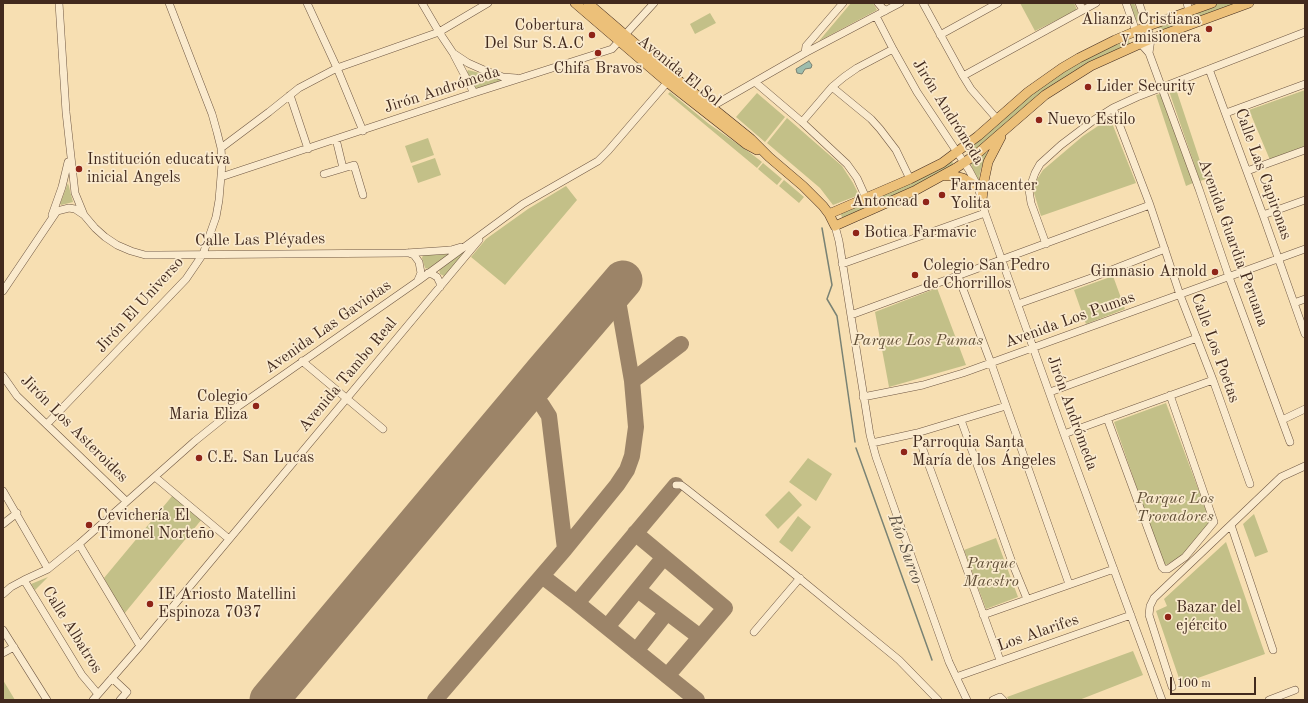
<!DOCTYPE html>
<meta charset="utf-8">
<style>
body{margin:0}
#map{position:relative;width:1308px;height:703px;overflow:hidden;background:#f7dfb2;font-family:"Old Standard TT",serif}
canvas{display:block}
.frame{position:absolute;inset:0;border:4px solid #422a1e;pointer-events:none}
.scale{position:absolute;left:1170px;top:677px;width:86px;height:18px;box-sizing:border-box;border:2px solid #422a1e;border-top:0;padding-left:5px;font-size:12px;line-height:14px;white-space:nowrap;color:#422a1e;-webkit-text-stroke:3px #faeacd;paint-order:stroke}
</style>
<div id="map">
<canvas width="1308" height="703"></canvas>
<div class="frame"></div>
<div class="scale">100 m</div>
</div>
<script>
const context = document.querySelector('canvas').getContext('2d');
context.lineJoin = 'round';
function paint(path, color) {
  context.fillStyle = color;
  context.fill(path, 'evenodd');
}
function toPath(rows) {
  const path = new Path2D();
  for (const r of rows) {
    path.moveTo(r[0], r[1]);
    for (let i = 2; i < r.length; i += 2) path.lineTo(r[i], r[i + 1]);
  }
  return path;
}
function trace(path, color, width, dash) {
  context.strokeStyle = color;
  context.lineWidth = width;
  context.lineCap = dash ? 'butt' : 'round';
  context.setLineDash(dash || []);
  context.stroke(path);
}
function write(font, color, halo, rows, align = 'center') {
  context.font = font + ' "Old Standard TT",serif';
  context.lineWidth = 3.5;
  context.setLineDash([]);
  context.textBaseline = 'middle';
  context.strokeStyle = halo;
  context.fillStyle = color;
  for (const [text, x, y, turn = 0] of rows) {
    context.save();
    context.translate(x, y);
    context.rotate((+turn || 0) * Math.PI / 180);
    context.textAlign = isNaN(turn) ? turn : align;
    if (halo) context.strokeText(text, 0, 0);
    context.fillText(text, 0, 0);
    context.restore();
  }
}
paint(toPath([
 [851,3,873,3,877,10,819,41],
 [1020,3,1074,3,1077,10,1035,31],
 [1129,3,1134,3,1141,20,1135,22],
 [1220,3,1240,3,1160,33,1158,26],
 [710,13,716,23,695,34,690,24],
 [1128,37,1130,44,1104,56,970,156,966,150,1028,95,1059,74],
 [468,70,503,79,503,81,477,89,475,88,467,72],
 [1176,89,1206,179,1200,181,1169,91],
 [1305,90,1305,147,1270,160,1249,110],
 [670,92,709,124,749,152,762,162,757,168,668,94],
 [757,93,785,117,765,142,736,117],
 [1163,93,1193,183,1186,186,1156,95],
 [787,118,842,166,853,183,859,195,833,205,820,188,767,143],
 [1110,118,1136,183,1041,216,1034,193,1036,181,1043,170,1083,136],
 [428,138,434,155,411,163,405,146],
 [985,152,987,153,981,169,978,183,977,183,971,164],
 [435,158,441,175,418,183,412,166],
 [951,160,955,166,943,173,843,219,840,213],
 [763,163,782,179,777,185,758,169],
 [784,180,804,197,799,203,779,186],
 [68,183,73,202,61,205,60,204],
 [566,186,577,200,505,285,471,257,486,239,528,209],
 [462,253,464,253,464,254,444,276,440,274,439,269],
 [449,254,428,269,425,268,422,258,423,255],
 [1113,276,1125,309,1086,324,1074,290],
 [937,288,966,365,889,387,875,312],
 [1166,403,1211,523,1183,556,1164,566,1114,422],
 [808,458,832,474,816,501,789,482],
 [789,491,802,505,778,529,765,515],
 [173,495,202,519,124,614,104,578],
 [1254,514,1268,552,1255,557,1243,524],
 [798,516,811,527,792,552,779,542],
 [996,538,1018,597,986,609,964,550],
 [1226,542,1265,654,1181,684,1156,611,1167,606,1164,599],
 [48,577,35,590,31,584],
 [1133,651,1143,675,1079,700,1009,700,1007,697],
 [3,680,15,700,3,700]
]), '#c3c088');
const water = toPath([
 [809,61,812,65,811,68,805,69,802,74,797,73,796,69,809,61]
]);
paint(water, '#9dbdad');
trace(water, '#798274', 1);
trace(toPath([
 [822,228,832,285,827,299,837,316,855,442],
 [856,448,932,660]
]), '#798274', 1.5);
trace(toPath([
 [632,381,681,344],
 [517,404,523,402,536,402,542,405,549,416,565,549],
 [635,533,725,608,667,676],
 [542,576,577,603,697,700],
 [638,590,700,637],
 [577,603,676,485],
 [607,627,664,557],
 [636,651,667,612],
 [435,700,565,549,617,485,627,470,632,456,636,427,632,381,616,289]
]), '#9c8468', 16);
trace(toPath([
 [269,700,545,371,623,280]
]), '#9c8468', 39);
const minor = toPath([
 [59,3,66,112,75,193,84,215,95,228,105,237,117,245,131,251,145,255,159,255,406,253,451,250,461,247],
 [307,3,337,68,363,131],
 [422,3,439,32,453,53,468,63,486,71,503,77,516,78],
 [878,3,885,11],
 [923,3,963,76,971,89,997,119],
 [1079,3,1083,10],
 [1126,3,1140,43,1149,53,1199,189,1229,277,1290,442],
 [1139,3,1151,39,1149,53],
 [1187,3,1189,11],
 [876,16,893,49,917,92,969,170,978,187,985,213,1064,434,1162,700],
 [940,35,998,3],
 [805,53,806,46,843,3],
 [454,55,474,93],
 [1209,69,1263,215,1305,334],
 [963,76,1096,3],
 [755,82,802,122,847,164,857,178,866,198],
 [832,87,871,119,880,129,896,150,910,179],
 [290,95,308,149],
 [1113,108,1150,205,1180,295,1213,380,1250,484],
 [708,110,711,107,805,53,900,3],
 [1226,113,1305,84],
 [802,122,832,87,844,77,857,68,893,49],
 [336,139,343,168],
 [221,148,269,112,299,88,337,68,439,32,488,3],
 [1247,171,1305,150],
 [324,174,354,165,363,195],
 [221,177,474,93,612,49,654,3],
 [52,215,62,187,68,162],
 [1263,215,1305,200],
 [835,226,839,241,870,435,876,457,949,662,967,700],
 [1046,244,1031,203,1029,190,1035,173,1040,164,1061,145,1094,120,1113,108,1137,97,1305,32],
 [409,253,414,255,419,262,421,273,418,280],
 [842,264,985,213],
 [428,273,432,274,437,277,440,283,440,287],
 [958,276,991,363,1069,584],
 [3,291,57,211,69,208,75,209,84,215],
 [1294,303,1305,299],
 [1018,304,1091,278,1165,249],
 [851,315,1150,205],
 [302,361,383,429],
 [3,376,17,396,126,501],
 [1050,392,1197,338],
 [863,397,923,385,963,373,1305,249],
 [1107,418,1162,567,1164,569,1168,569,1185,557,1214,522,1170,395],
 [961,420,1013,565,1027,599],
 [1282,420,1305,409],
 [47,424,186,279,203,254,216,217,219,200,222,164,221,148,217,132,212,114,169,3],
 [917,433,1000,660],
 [1064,434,1213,380],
 [872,443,917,433,1006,406],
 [155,477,229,539],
 [676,485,681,485,685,488,788,569,899,660,938,700],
 [3,491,48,569],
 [3,524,17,513],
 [1231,525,1273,650],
 [79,544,140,646],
 [24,580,82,675,98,694],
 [3,594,11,587,24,580,48,569,79,544,195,441,236,408,418,281,523,204,598,161,608,151,671,78],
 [983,615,1114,569],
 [3,630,47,700],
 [754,632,800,578],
 [3,653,14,647],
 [956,677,1131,615],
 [112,678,127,692,120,700],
 [1172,687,1149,615,1150,606,1154,598,1281,477,1305,466],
 [93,700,140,646,479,240],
 [993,700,1000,697,1003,700],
 [1269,700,1295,690]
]);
const major = toPath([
 [575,3,667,82,746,144,757,150],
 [588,3,673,76,751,139,769,157,803,186,823,206,829,214,835,226,916,190,956,168,978,153,1045,95,1091,66,1151,39,1249,3],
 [945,176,955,176,963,178,978,187],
 [982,200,984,181,988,162,1001,137],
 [829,214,910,179,942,163,978,136,1028,92,1062,68,1079,58,1115,40,1148,26,1212,3]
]);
trace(minor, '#6f5743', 8);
trace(major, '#422a1e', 10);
trace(minor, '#faeacd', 7);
trace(major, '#ecc079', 9);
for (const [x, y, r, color] of [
 [1209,29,4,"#8f2418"],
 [592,35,4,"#8f2418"],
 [598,53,4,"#8f2418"],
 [1088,87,4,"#8f2418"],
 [1039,120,4,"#8f2418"],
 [79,169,4,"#8f2418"],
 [942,195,4,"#8f2418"],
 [926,202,4,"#8f2418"],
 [856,233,4,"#8f2418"],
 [1215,272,4,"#8f2418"],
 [915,275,4,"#8f2418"],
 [256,406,4,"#8f2418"],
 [904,452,4,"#8f2418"],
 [199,458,4,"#8f2418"],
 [89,525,4,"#8f2418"],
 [150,604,4,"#8f2418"],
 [1168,617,4,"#8f2418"]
]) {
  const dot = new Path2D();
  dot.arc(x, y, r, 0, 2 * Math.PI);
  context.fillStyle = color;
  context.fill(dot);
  trace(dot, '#faeacd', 1.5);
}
write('16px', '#422a1e', '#faeacd', [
 ["Alianza Cristiana",1201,20,"right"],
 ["y misionera",1201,38,"right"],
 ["Cobertura",584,26,"right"],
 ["Del Sur S.A.C",584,44,"right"],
 ["Chifa Bravos",598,69,"center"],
 ["Lider Security",1096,87],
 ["Nuevo Estilo",1047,120],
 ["Institución educativa",87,160],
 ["inicial Angels",87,178],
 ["Farmacenter",950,186],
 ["Yolita",950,204],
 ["Antoncad",918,202,"right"],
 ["Botica Farmavic",864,233],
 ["Colegio San Pedro",923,266],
 ["de Chorrillos",923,284],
 ["Gimnasio Arnold",1207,272,"right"],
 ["Colegio",248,397,"right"],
 ["Maria Eliza",248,415,"right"],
 ["Parroquia Santa",912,443],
 ["María de los Ángeles",912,461],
 ["C.E. San Lucas",207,458],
 ["Cevichería El",97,516],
 ["Timonel Norteño",97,534],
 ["IE Ariosto Matellini",158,595],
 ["Espinoza 7037",158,613],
 ["Bazar del",1176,608],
 ["ejército",1176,626]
], 'left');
write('16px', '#422a1e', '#faeacd', [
 ["Avenida El Sol",679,71,39],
 ["Jirón Andrómeda",442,90,-18],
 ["Jirón Andrómeda",948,112,58],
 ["Calle Las Capironas",1263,174,70],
 ["Calle Las Pléyades",260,240,-1],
 ["Avenida Guardia Peruana",1233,243,70],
 ["Jirón El Universo",140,305,-48],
 ["Avenida Los Pumas",1070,320,-20],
 ["Avenida Las Gaviotas",328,327,-35],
 ["Calle Los Poetas",1215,348,70],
 ["Avenida Tambo Real",348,375,-50],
 ["Jirón Andrómeda",1072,413,70],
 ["Jirón Los Asteroides",74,429,45],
 ["Calle Albatros",72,630,58],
 ["Los Alarifes",1038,633,-19]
]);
write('italic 16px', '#625038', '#faeacd', [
 ["Parque Los Pumas",918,341],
 ["Parque Los",1175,499],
 ["Trovadores",1175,517],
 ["Parque",991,564],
 ["Maestro",991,582]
]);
write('italic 17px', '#594f42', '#faeacd', [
 ["Río Surco",905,549,70]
]);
</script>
